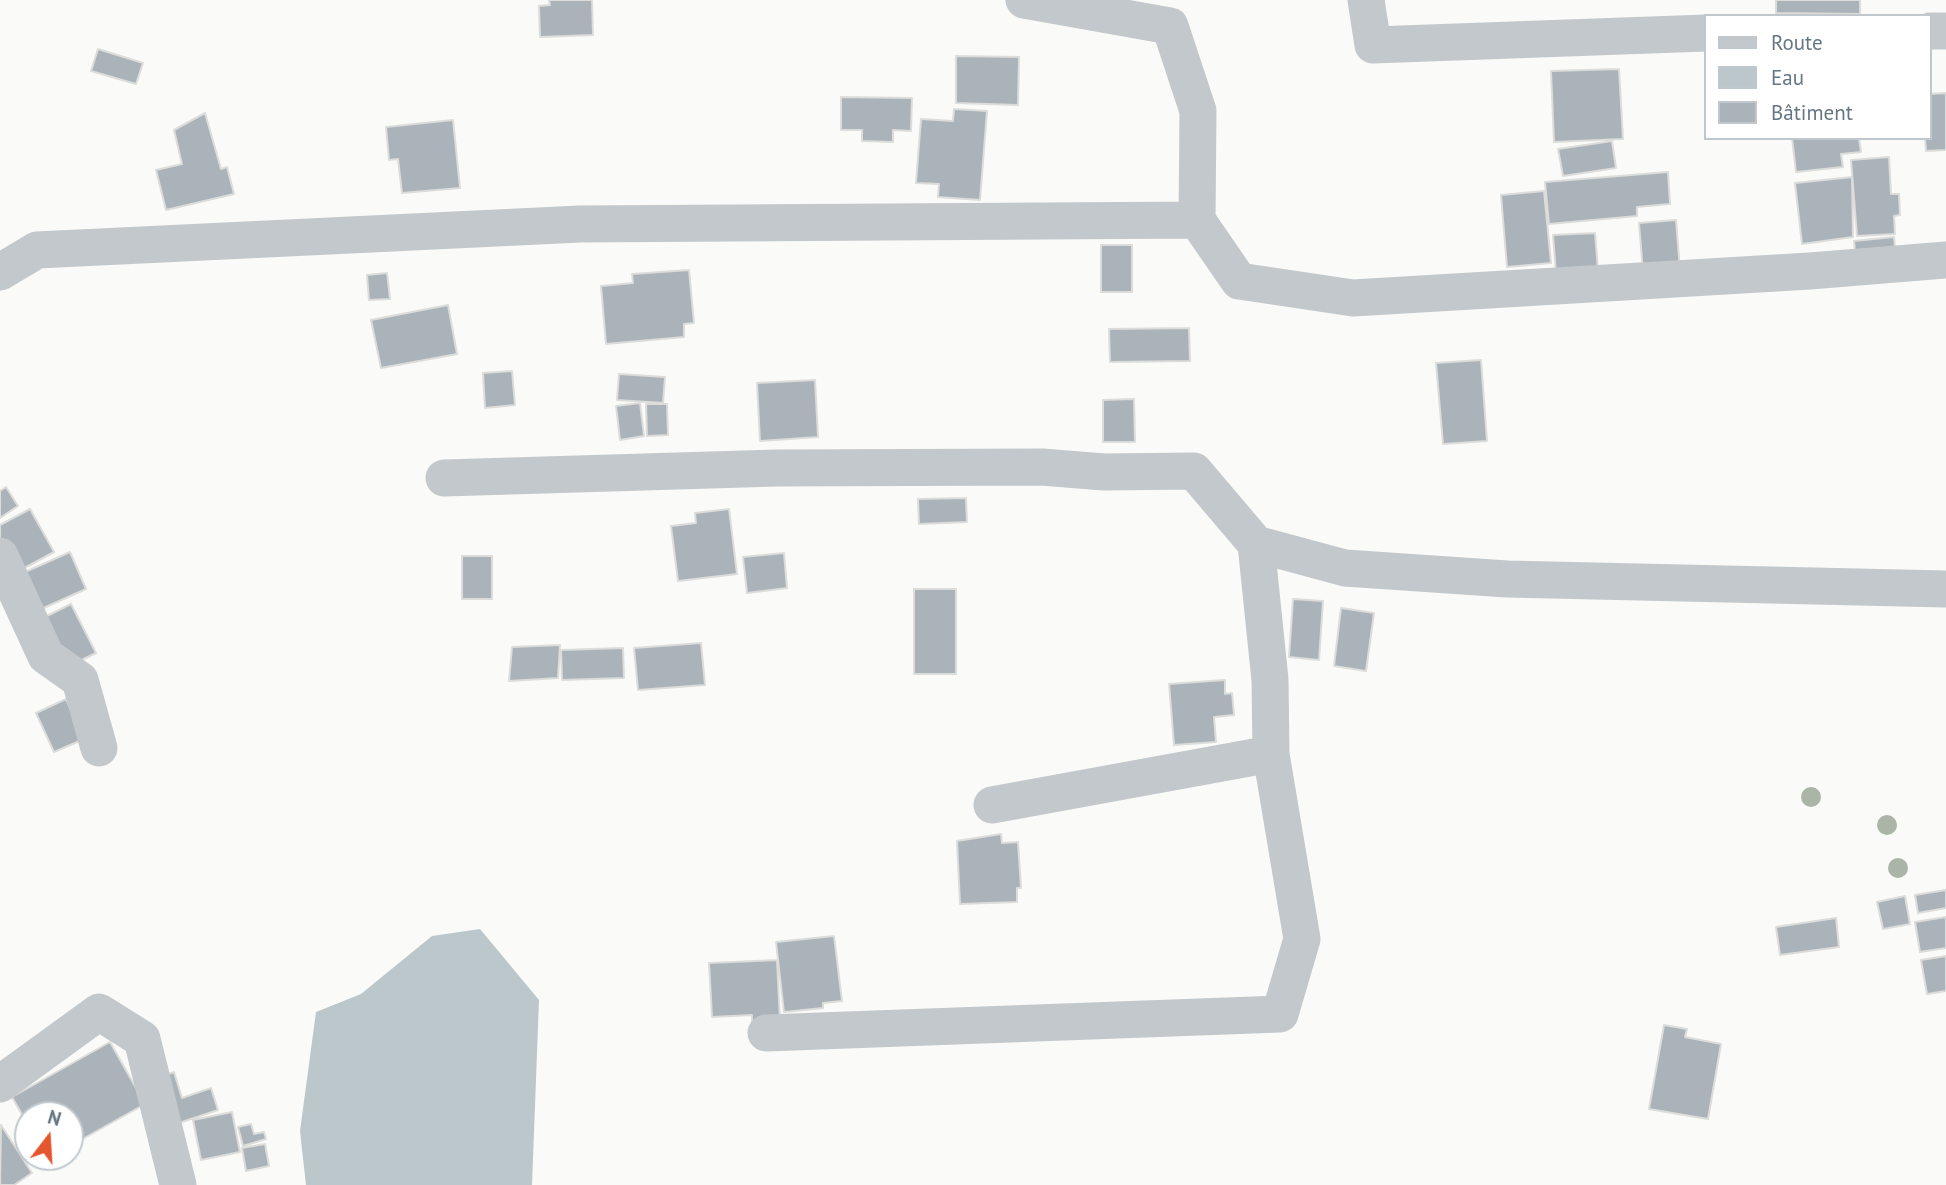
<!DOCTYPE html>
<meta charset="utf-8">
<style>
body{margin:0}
#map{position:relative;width:1946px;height:1185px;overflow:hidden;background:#fafaf8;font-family:"PT Sans",sans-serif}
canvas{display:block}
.legend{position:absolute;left:1704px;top:14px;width:228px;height:126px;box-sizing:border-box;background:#fff;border:2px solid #c1c8cd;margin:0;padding:9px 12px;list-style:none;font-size:21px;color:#657683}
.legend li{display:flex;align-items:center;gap:14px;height:35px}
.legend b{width:35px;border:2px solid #c1c8cd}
.north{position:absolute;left:14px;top:1101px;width:70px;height:70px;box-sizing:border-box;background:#fff;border:2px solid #c1c8cd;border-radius:50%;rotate:17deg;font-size:19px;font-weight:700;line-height:28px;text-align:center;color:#657683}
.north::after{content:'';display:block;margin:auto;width:24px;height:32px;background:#e4572e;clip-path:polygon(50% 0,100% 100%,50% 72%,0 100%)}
</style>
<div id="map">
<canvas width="1946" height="1185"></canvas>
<ul class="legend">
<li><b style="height:9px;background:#c3c8cc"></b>Route</li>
<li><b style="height:19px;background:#bbc7cb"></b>Eau</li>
<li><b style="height:19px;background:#aab3b9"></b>Bâtiment</li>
</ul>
<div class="north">N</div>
</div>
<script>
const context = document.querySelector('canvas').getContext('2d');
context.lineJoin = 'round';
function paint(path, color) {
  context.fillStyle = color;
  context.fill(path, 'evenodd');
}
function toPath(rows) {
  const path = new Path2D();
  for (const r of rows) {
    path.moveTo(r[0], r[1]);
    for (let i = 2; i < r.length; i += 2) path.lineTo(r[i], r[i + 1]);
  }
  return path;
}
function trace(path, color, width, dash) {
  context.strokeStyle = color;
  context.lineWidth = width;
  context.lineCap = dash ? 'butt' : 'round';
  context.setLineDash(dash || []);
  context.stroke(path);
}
paint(toPath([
 [480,929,539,1000,532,1185,306,1185,300,1131,316,1012,361,994,432,936]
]), '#bbc7cb');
const building = toPath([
 [549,0,592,0,593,35,540,37,539,6,550,5,549,0],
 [1776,0,1860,0,1860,14,1776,13,1776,0],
 [98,49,143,63,136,84,91,71,98,49],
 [956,56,1019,57,1018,105,956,103,956,56],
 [1619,69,1623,139,1554,142,1551,71,1619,69],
 [1946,93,1946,150,1926,151,1925,138,1930,138,1930,94,1946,93],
 [841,97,912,98,911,131,893,130,893,142,862,141,862,130,841,130,841,97],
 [954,109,987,111,980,200,938,197,939,184,916,183,921,119,953,121,954,109],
 [205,113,221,169,227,167,234,194,166,210,156,170,182,164,174,130,205,113],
 [453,120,460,188,402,193,398,159,389,160,386,127,453,120],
 [1792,138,1859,138,1861,152,1841,154,1843,167,1796,172,1792,138],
 [1612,141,1616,168,1563,176,1558,149,1612,141],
 [1889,157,1891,194,1899,194,1900,215,1894,216,1895,234,1857,236,1851,160,1889,157],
 [1668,172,1670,204,1637,207,1637,216,1549,224,1545,182,1668,172],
 [1852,177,1853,237,1802,244,1795,183,1852,177],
 [1544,191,1551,263,1507,267,1501,195,1544,191],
 [1676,220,1680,270,1643,272,1639,223,1676,220],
 [1595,233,1598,270,1556,273,1553,235,1595,233],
 [1894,237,1896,257,1856,261,1854,241,1894,237],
 [1101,245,1132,245,1132,292,1101,292,1101,245],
 [689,270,694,323,684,324,684,337,606,344,601,286,633,283,632,274,689,270],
 [387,273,390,299,369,300,367,275,387,273],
 [448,305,457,354,381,368,371,320,448,305],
 [1189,328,1190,361,1110,362,1109,329,1189,328],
 [1481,360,1487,441,1443,444,1436,363,1481,360],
 [512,371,515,405,485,408,483,373,512,371],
 [619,374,665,377,663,403,617,400,619,374],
 [815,380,818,437,760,441,757,383,815,380],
 [1134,399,1135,442,1103,442,1103,400,1134,399],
 [640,403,644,436,620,440,616,406,640,403],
 [646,404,667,404,668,435,647,436,646,404],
 [6,487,18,506,0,518,0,491,6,487],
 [966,498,967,522,919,524,918,499,966,498],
 [30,509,54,552,17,572,0,541,0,525,30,509],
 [729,509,737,574,678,581,671,526,696,523,695,513,729,509],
 [70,552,86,589,39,610,23,573,70,552],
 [784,553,787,588,747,593,743,557,784,553],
 [462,556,492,556,492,599,462,599,462,556],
 [914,589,956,589,956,674,914,674,914,589],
 [1293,599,1323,601,1319,660,1289,657,1293,599],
 [71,604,96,653,65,668,41,619,71,604],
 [1341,608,1374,613,1366,671,1334,666,1341,608],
 [701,643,705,685,638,690,634,648,701,643],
 [560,645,558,678,509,681,512,647,560,645],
 [623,648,624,678,562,680,561,650,623,648],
 [1225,680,1225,694,1232,693,1234,715,1214,717,1216,742,1174,745,1169,684,1225,680],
 [66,699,84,739,54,752,36,713,66,699],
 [1001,834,1002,843,1018,842,1021,888,1017,888,1017,902,960,904,957,841,1001,834],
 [1946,890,1946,908,1918,913,1915,895,1946,890],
 [1905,896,1910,924,1883,929,1877,902,1905,896],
 [1946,917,1946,948,1920,952,1915,922,1946,917],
 [1836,918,1839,947,1780,955,1776,927,1836,918],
 [834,936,842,1001,823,1003,823,1008,784,1012,776,942,834,936],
 [1946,956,1946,991,1927,994,1921,960,1946,956],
 [777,960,780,1021,752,1022,752,1015,712,1017,709,963,777,960],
 [1664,1025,1687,1029,1685,1037,1721,1044,1708,1119,1649,1109,1664,1025],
 [110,1042,145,1104,70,1146,70,1115,28,1115,28,1125,12,1097,110,1042],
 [174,1072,182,1098,211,1088,218,1110,170,1126,154,1079,174,1072],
 [232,1112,240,1152,201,1160,193,1120,232,1112],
 [251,1124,254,1134,264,1132,266,1139,243,1146,238,1127,251,1124],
 [1,1125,32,1173,14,1185,0,1185,1,1125],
 [265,1144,269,1166,246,1171,242,1148,265,1144]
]);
paint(building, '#aab3b9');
trace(building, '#dcdcda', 2);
trace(toPath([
 [1024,0,1170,26,1198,111,1197,220,1239,281,1353,298,1810,271,1946,260],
 [1366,0,1373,45,1706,33],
 [1930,31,1946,31],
 [0,272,37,250,580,224,1197,220],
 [444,478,777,468,1042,467,1104,472,1194,471,1256,544,1345,568,1507,579,1946,589],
 [0,556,46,656,80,680,99,748],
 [992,805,1271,754,1270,680,1256,544],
 [766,1033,1280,1014,1302,939,1271,754],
 [0,1084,99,1012,142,1039,178,1185]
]), '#c3c8cc', 37);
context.fillStyle = '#aab4a7';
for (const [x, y] of [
 [1811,797],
 [1887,825],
 [1898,868]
]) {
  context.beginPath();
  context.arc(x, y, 10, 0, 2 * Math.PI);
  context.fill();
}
</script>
